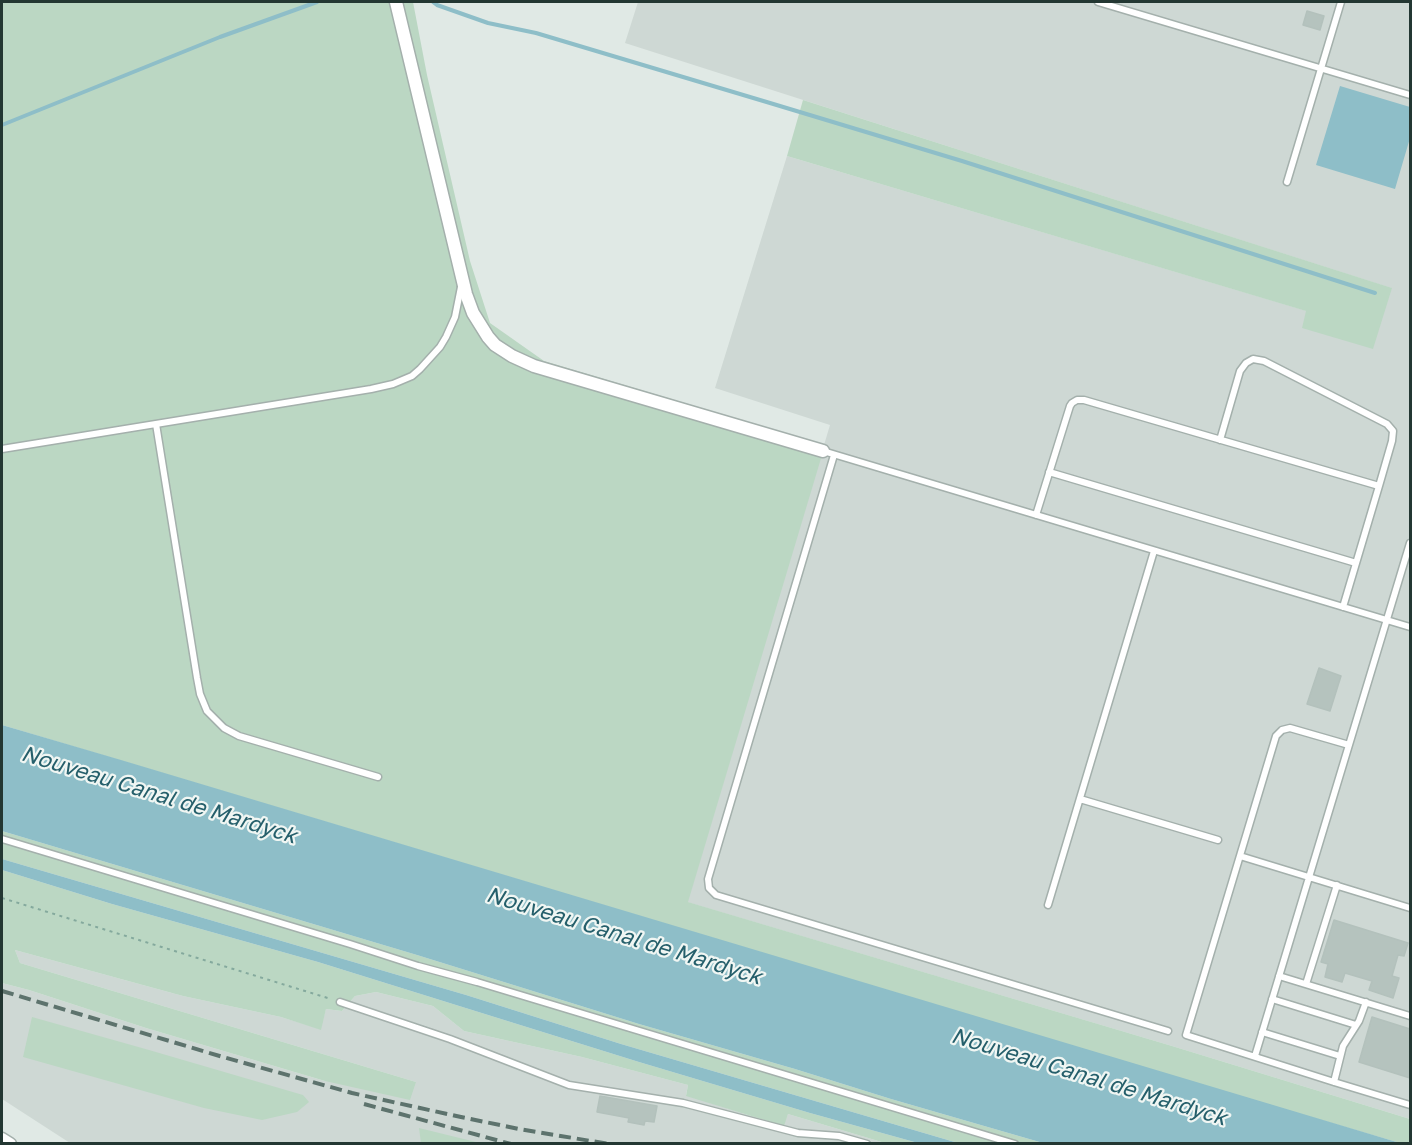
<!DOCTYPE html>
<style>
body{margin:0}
#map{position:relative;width:1412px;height:1145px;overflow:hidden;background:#e0e9e5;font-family:"Golos Text",sans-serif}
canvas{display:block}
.frame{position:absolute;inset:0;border:3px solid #233732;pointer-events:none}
</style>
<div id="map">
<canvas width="1412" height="1145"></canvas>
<div class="frame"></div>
</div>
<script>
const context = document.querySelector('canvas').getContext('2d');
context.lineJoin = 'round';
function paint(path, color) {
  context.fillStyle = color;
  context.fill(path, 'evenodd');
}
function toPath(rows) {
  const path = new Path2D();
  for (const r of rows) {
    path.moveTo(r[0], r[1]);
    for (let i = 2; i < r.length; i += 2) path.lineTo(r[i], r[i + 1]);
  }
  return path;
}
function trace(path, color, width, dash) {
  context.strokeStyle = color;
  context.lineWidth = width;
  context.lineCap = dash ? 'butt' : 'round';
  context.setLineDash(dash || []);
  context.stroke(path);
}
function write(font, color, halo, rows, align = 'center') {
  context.font = font + ' "Golos Text",sans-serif';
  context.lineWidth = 4.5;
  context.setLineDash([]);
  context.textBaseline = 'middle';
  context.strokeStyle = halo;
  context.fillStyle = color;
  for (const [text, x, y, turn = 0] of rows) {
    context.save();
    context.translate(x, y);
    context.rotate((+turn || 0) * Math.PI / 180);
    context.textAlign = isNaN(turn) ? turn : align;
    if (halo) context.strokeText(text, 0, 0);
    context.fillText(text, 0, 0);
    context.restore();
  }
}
paint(toPath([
 [638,2,1410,2,1410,1119,1172,1046,687,902,830,425,715,388,787,156,1307,311,1303,328,1391,288,625,43],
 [15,950,183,996,281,1017,320,1029,326,1009,342,1011,355,996,376,992,433,1006,464,1031,582,1057,688,1085,686,1095,783,1126,788,1114,885,1143,70,1143,2,1099,2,983,29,990,146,1028,325,1081,416,1082,20,963]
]), '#ced8d4');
paint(toPath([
 [2,2,413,2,427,75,470,261,490,323,544,361,825,445,688,902,1172,1046,1410,1119,1410,1143,1400,1143,1297,1113,2,725],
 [803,100,1392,288,1373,349,1302,328,1306,311,787,156],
 [2,831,417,955,639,1024,795,1069,891,1099,1043,1143,958,1143,621,1044,466,995,2,859],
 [2,870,112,904,318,962,639,1062,810,1113,918,1143,885,1143,788,1114,784,1126,686,1096,688,1085,582,1057,464,1031,433,1006,376,992,355,996,342,1011,326,1009,321,1030,281,1017,183,996,15,950,20,963,416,1082,410,1100,325,1081,146,1028,29,990,2,983],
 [32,1017,149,1050,303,1095,309,1102,297,1112,262,1120,204,1108,23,1057],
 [419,1128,480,1143,421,1143]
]), '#bbd7c3');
paint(toPath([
 [1340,86,1410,107,1410,138,1395,189,1316,165],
 [2,725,121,760,1400,1143,1043,1143,891,1099,795,1069,639,1024,417,955,2,831],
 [2,859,466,995,621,1044,958,1143,918,1143,810,1113,639,1062,318,962,112,904,2,870]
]), '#8ebec8');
trace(toPath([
 [433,2,437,5,488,23,536,33,770,103,962,161,1375,293],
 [2,125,220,37,317,2]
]), '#8ebec8', 4);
const building = toPath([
 [1307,11,1324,16,1320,30,1303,25,1307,11],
 [1319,668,1341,676,1330,711,1307,704,1319,668],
 [1334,920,1408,943,1404,956,1398,955,1392,976,1399,978,1393,998,1369,990,1372,981,1345,973,1342,982,1325,977,1328,964,1321,962,1334,920],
 [1372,1017,1410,1029,1410,1078,1359,1062,1372,1017],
 [600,1096,657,1106,654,1122,645,1121,644,1125,628,1122,629,1118,597,1112,600,1096]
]);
paint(building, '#b5c3be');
trace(building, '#b3c1bc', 1.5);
const service = toPath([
 [1098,2,1410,95],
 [1287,182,1341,2],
 [156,424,197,678,200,694,207,711,224,728,239,736,378,777],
 [1220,440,1240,371,1246,363,1253,359,1264,361,1387,424,1393,431,1392,441,1379,486],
 [2,449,371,389,393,384,412,376,420,369,440,347,446,337,455,317,461,287],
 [823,451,1410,627],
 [834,455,708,879,709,888,716,895,1168,1031],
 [1049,472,1356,563],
 [1036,515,1070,406,1072,403,1077,400,1084,400,1379,486,1343,607],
 [1349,745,1290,728,1282,730,1276,736,1186,1035,1334,1082,1410,1105],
 [1080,799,1218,840],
 [2,839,350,944,418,966,477,982,1015,1144],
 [1240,856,1410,908],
 [1048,905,1154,551],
 [1279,976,1410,1016],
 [1306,984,1337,885],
 [1272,999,1356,1025],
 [340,1002,450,1039,569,1085,683,1103,798,1133,839,1136,867,1144],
 [1262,1032,1340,1056],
 [1255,1056,1410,543],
 [1334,1082,1343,1046,1359,1021,1366,1002]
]);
const minor = toPath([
 [396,2,466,294,473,313,488,337,495,345,512,356,534,366,823,451],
 [2,1139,10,1144]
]);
trace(service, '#a4b0ac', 9);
trace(minor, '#a4b0ac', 15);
trace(toPath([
 [2,898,331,999]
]), '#84a99d', 2, [3, 4.5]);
trace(service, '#fff', 6);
trace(minor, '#fff', 12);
trace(toPath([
 [2,991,223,1057,352,1093,461,1117,519,1129,609,1144],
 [364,1104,511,1144]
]), '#5d736d', 4, [12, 6]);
write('italic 22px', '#255f6b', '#f0f6f3', [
 ["Nouveau Canal de Mardyck",159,795,17],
 ["Nouveau Canal de Mardyck",624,936,17],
 ["Nouveau Canal de Mardyck",1089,1077,17]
]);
</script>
